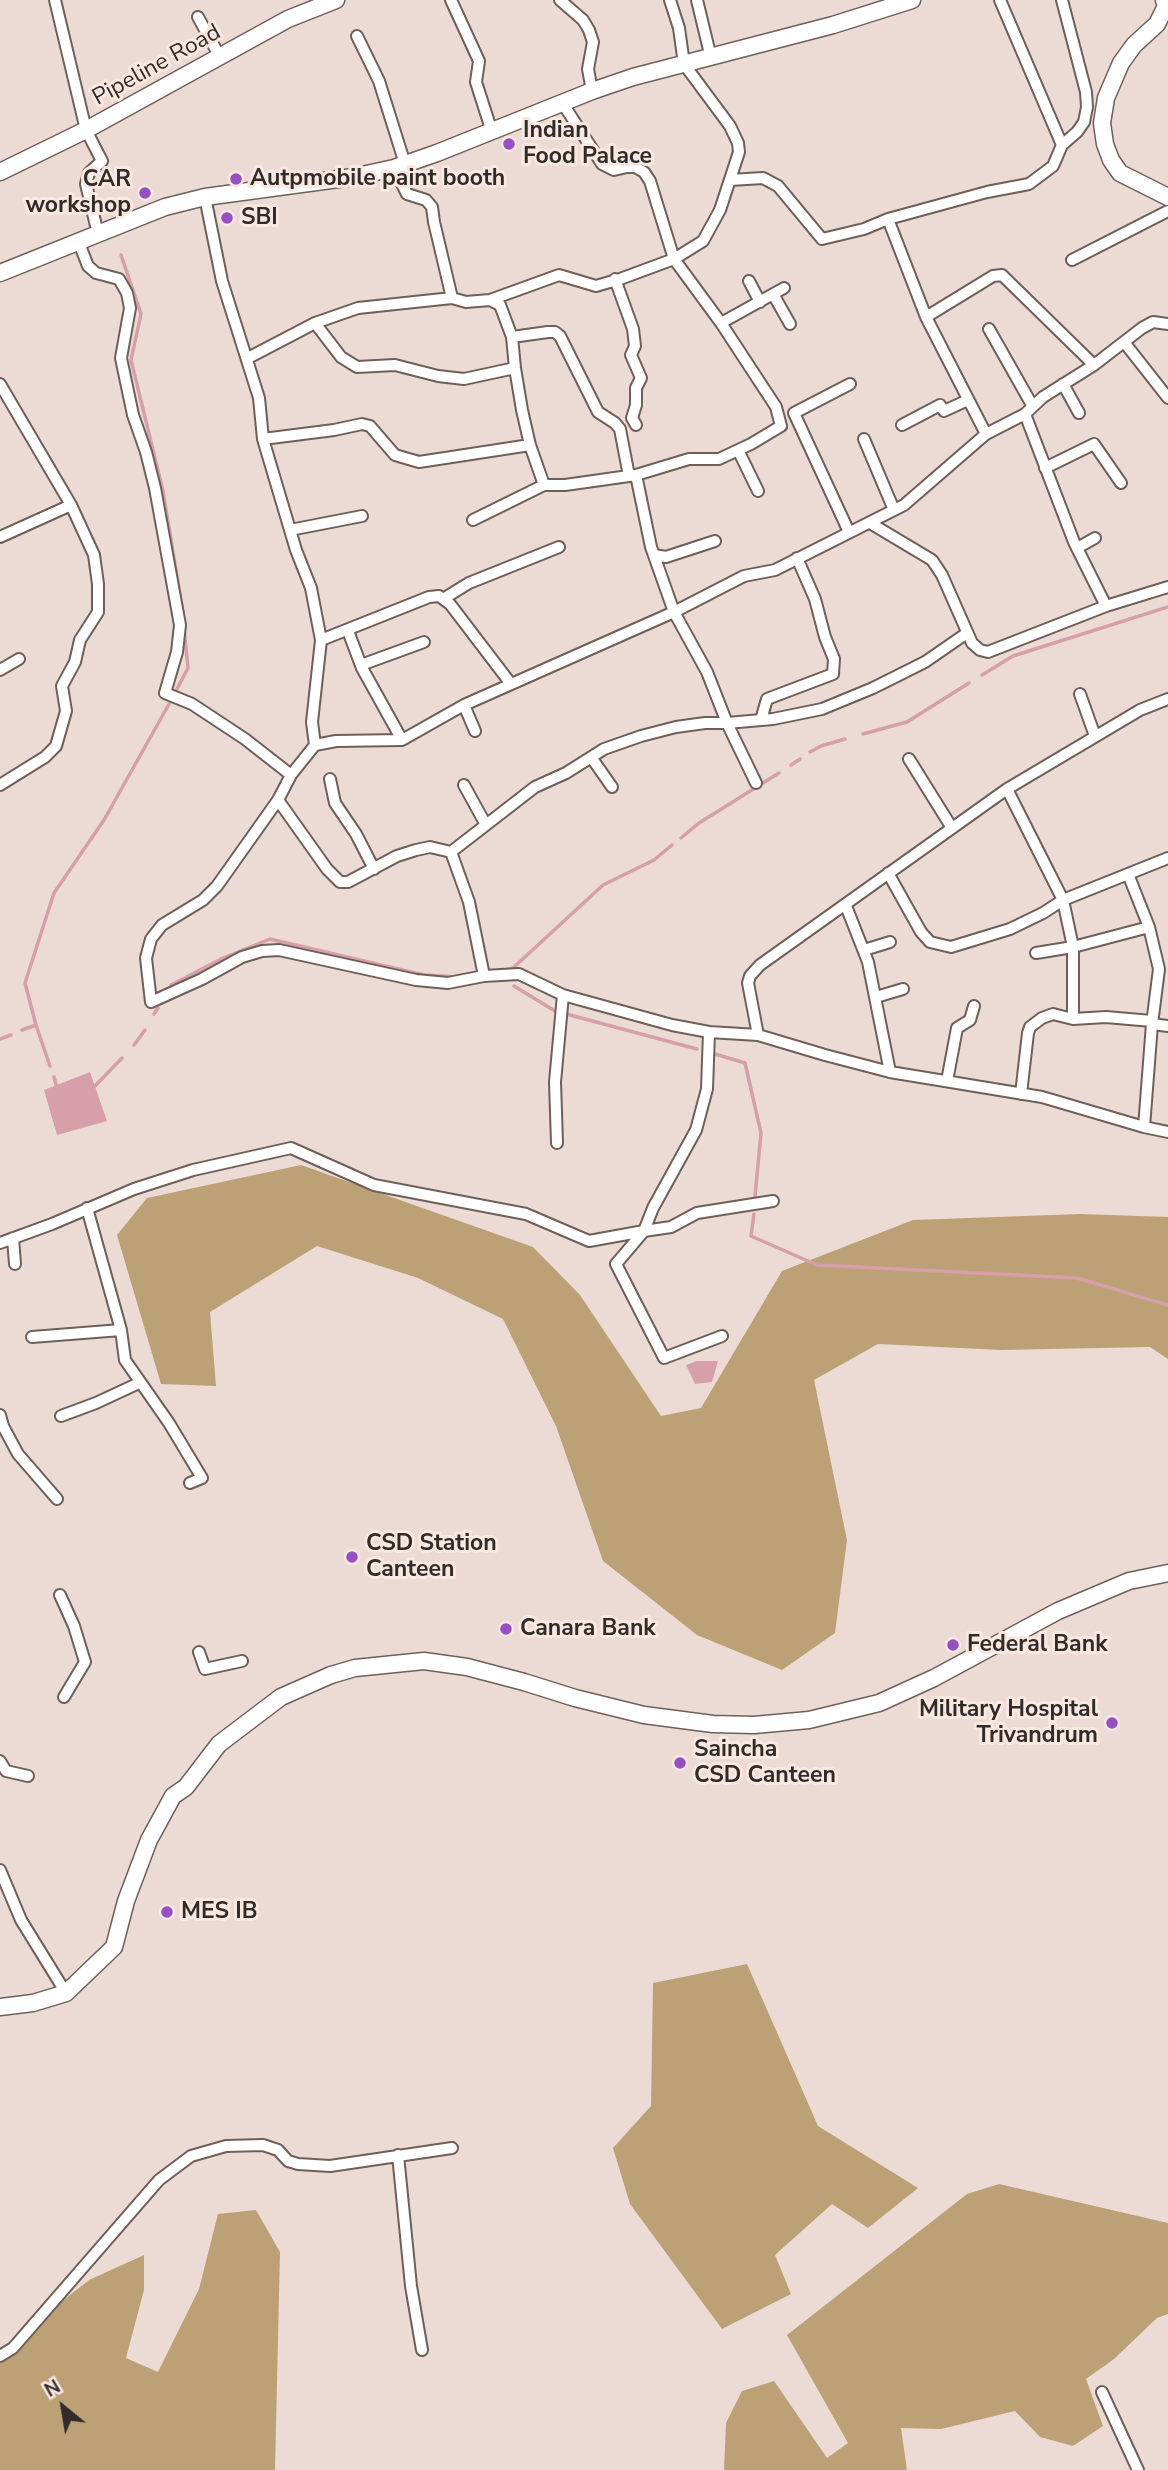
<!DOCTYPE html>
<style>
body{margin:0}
#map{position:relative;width:1168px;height:2470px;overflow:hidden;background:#ecdbd5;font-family:"Nunito Sans",sans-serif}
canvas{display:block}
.north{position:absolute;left:28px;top:2372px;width:70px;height:70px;-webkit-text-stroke:5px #f9e8e2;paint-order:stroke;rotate:330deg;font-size:19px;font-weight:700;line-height:28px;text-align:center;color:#312b29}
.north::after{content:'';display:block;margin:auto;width:24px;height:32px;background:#312b29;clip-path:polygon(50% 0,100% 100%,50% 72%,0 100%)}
</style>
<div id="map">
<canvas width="1168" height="2470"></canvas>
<div class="north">N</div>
</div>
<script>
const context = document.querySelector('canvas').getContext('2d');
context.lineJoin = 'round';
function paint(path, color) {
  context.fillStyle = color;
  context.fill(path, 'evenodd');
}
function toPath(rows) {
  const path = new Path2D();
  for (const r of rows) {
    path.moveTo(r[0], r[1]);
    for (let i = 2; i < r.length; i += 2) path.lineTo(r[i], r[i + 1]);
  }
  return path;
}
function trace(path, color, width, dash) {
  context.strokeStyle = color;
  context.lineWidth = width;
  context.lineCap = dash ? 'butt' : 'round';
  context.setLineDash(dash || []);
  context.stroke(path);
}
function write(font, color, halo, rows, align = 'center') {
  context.font = font + ' "Nunito Sans",sans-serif';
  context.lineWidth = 6;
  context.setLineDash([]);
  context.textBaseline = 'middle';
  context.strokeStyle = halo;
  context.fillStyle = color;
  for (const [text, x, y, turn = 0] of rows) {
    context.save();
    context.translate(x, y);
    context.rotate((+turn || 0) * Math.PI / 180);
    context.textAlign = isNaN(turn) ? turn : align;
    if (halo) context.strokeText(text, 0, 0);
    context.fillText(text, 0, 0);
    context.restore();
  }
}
paint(toPath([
 [301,1165,533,1247,580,1295,661,1416,701,1408,782,1271,913,1220,1080,1214,1168,1217,1168,1359,1150,1347,1001,1350,878,1344,814,1380,847,1540,835,1633,782,1670,697,1635,603,1561,556,1426,503,1319,418,1278,317,1246,210,1312,216,1386,161,1384,117,1235,147,1198],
 [747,1964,818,2126,918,2188,868,2228,832,2204,775,2255,791,2294,722,2329,630,2204,613,2148,651,2106,653,1983],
 [999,2184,1168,2223,1168,2314,1157,2318,1114,2359,1086,2379,1103,2426,1073,2446,1040,2437,1015,2411,941,2429,901,2428,907,2470,724,2470,726,2423,742,2391,774,2381,827,2458,848,2443,787,2335,967,2194],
 [256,2210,280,2252,275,2470,0,2470,0,2350,89,2280,144,2255,144,2290,126,2358,158,2372,199,2289,218,2214]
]), '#bda176');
paint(toPath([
 [90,1072,107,1121,57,1135,44,1090],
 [697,1361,718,1361,712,1382,695,1384,686,1365]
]), '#d69faa');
trace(toPath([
 [121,255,141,314,131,360,163,491,183,613],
 [982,675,1013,656,1168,607],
 [177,689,188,668,184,628],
 [863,734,907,722,969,683],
 [810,752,821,746,845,739],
 [791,765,800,759],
 [681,838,699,823,779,773],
 [505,970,513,968,603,885,654,860,672,845],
 [171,985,223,958,270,939,424,975,458,977],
 [514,986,555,1011,697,1049],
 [154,1014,158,1008],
 [36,1025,50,1066],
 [22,1030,36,1025,25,983,54,893,104,820,169,704],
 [0,1039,11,1035],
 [134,1045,145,1030],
 [715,1054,745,1063,761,1133,755,1196],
 [54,1077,57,1088],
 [93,1088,122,1058],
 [754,1214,751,1236,817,1265,1077,1278,1168,1305]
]), '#d69faa', 3.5);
const street = toPath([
 [55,0,86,130,102,161,89,173,86,184,98,234],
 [451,0,479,61,476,82,492,132],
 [560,0,583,20,589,30,593,42,588,69,592,91],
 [697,0,711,58],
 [1000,0,1062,145],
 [198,17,220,57],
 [357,36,379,81,405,164],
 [563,104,602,164,614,170,627,167,635,167,644,172,650,181,674,259,721,323,776,407,781,426,751,444,719,459,689,459,636,475],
 [394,168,407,194,426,200,432,207,434,222,452,298,466,302,490,300,500,305,512,337,515,368,522,410,530,445,544,485,565,485,636,475,651,547,674,612,464,705,402,740,336,741,315,745,291,775,278,800,217,886,203,900,162,925,151,939,146,958,151,1002,202,979,242,957,262,951,279,950,416,980,448,983,484,976],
 [730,180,763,178,778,186,822,239,864,229,888,219,987,192,1029,184,1053,166,1062,145,1077,132,1084,122,1087,107,1086,92,1062,0],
 [205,197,222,281,259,398,263,439,296,550,311,588,321,640,312,722,315,745],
 [888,219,926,317,986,434],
 [79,243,88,266,96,273,119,279,127,293,130,308,121,358,133,415,146,452,155,488,180,625,177,652,165,693,192,704,245,739,291,775],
 [1072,260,1168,211],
 [615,279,633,329,635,346,631,355,641,378,636,388,636,405,632,418,636,425],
 [749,281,760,302],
 [773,294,790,324],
 [490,300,559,275,596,286,620,279,674,259,703,241,720,210,739,152,738,143,730,126,684,64,679,28,670,0],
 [926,317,993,276,1002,275,1094,365],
 [315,323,341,357,357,367,395,365,438,376,464,379,515,368],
 [721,323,784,288],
 [1168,324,1153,322,1142,328,1094,365,1043,397,1025,414,986,434,904,505,775,570,744,576,674,612,707,672,727,723,705,723,676,727,641,736,604,749,566,773,535,787,451,852,469,902,484,976,519,974,563,995,672,1025,709,1032,758,1035,825,1055,890,1072,1042,1097,1144,1127,1168,1132],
 [989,329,1032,405],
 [512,337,548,332,555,332,560,336,598,412,615,423,620,429,629,476],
 [1124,342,1168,398],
 [248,358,315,323,358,308,452,298],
 [0,384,71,505,94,555,98,584,98,612,80,640,75,662,62,686,66,711,56,746,45,757,0,785],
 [1063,384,1079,413],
 [1025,414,1074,542,1106,606],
 [902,425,940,405,944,411,968,400],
 [263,439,334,430,362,424,370,426,395,455,419,462,530,445],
 [864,439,894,510],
 [738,450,758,491],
 [1045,468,1094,444,1121,483],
 [473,520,544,485],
 [870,523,932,560,942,575,972,643,980,650,988,652,1106,606,1168,587],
 [290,530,362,516],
 [849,532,794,413,850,384],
 [0,537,71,505],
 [1077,548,1095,538],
 [654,555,666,557,715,541],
 [443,599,469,583,559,547],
 [348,631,362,668,402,740],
 [321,640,429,597,439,596,450,604,511,684],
 [361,665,424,642],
 [0,670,19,659],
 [1080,694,1095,736],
 [464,705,475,731],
 [761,720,767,699,833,674,834,659,825,637,815,599,797,558],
 [591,757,612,787],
 [909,759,952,828],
 [330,779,335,803,356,834,374,869],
 [756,783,727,723,773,719,822,709,873,688,925,662,967,633],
 [464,785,486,825],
 [1007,789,1063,900,1168,858],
 [278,800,327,869,340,882,348,882,397,856,416,850,430,847,451,852],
 [888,873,921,932,930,942,951,947,1010,929,1043,913,1063,900,1073,947,1073,1019],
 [1128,874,1149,927,1159,969,1152,1024,1144,1127],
 [846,906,868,962,890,1072],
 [864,950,890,942],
 [1036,953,1073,947,1149,927],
 [876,997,903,989],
 [1152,1024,1168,1026],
 [709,1032,707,1089,696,1130,653,1208,644,1231,671,1227,697,1213,773,1201],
 [758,1035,748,983,750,976,760,965,1007,789,1140,710,1168,699],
 [947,1081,957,1028,970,1020,974,1006],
 [1021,1094,1028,1033,1030,1027,1042,1018,1053,1014,1073,1019,1106,1017,1152,1021],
 [557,1143,555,1082,563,995],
 [644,1231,616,1264,664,1358,722,1336],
 [13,1238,15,1264],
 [0,1243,52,1224,134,1189,193,1170,291,1148,374,1185,526,1214,589,1241,644,1231],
 [121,1330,125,1360,169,1423,202,1478,190,1483],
 [32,1337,121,1330,87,1208],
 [0,1415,3,1426,18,1454,57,1499],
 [61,1416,96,1403,139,1383],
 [60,1595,74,1626,85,1662,64,1697],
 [199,1652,205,1669,242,1661],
 [0,1761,6,1771,28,1776],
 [0,1870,21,1920,66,1993],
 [398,2155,411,2286,422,2350],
 [0,2356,13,2348,159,2180,191,2156,226,2146,263,2145,278,2150,288,2161,298,2164,330,2166,452,2148],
 [1102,2392,1138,2470]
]);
const secondary = toPath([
 [1164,0,1166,6,1157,24,1134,45,1121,63,1106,98,1102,123,1105,144,1111,160,1120,173,1168,197],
 [0,172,86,130,288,19,336,0],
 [0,273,165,207,205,197,353,177,394,168,437,153,592,91,633,77,833,25,912,0],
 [0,2007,33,2003,66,1993,114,1947,126,1901,149,1840,173,1796,186,1787,219,1744,281,1697,331,1675,355,1668,424,1661,467,1667,524,1682,575,1698,644,1715,713,1724,754,1725,809,1720,879,1703,934,1678,1058,1611,1129,1581,1168,1573]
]);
trace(street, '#6e5f5a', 14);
trace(secondary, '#6e5f5a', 19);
trace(street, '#fff', 10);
trace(secondary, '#fff', 16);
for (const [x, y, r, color] of [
 [509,144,7,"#9650c3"],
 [236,179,7,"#9650c3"],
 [145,193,7,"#9650c3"],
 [227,218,7,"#9650c3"],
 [352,1557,7,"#9650c3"],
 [506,1629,7,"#9650c3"],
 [953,1645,7,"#9650c3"],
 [1112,1723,7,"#9650c3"],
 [680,1763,7,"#9650c3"],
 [167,1912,7,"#9650c3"]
]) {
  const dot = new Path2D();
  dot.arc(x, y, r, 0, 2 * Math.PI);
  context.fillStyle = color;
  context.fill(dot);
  trace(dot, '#f9e8e2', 2.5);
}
write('23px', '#312b29', '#f9e8e2', [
 ["Pipeline Road",157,66,-29]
]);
write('bold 23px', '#312b29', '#f9e8e2', [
 ["Indian",523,131],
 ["Food Palace",523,157],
 ["Autpmobile paint booth",250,179],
 ["CAR",131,180,"right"],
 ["workshop",131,206,"right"],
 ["SBI",241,218],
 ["CSD Station",366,1544],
 ["Canteen",366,1570],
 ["Canara Bank",520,1629],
 ["Federal Bank",967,1645],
 ["Military Hospital",1098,1710,"right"],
 ["Trivandrum",1098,1736,"right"],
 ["Saincha",694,1750],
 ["CSD Canteen",694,1776],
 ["MES IB",181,1912]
], 'left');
</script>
